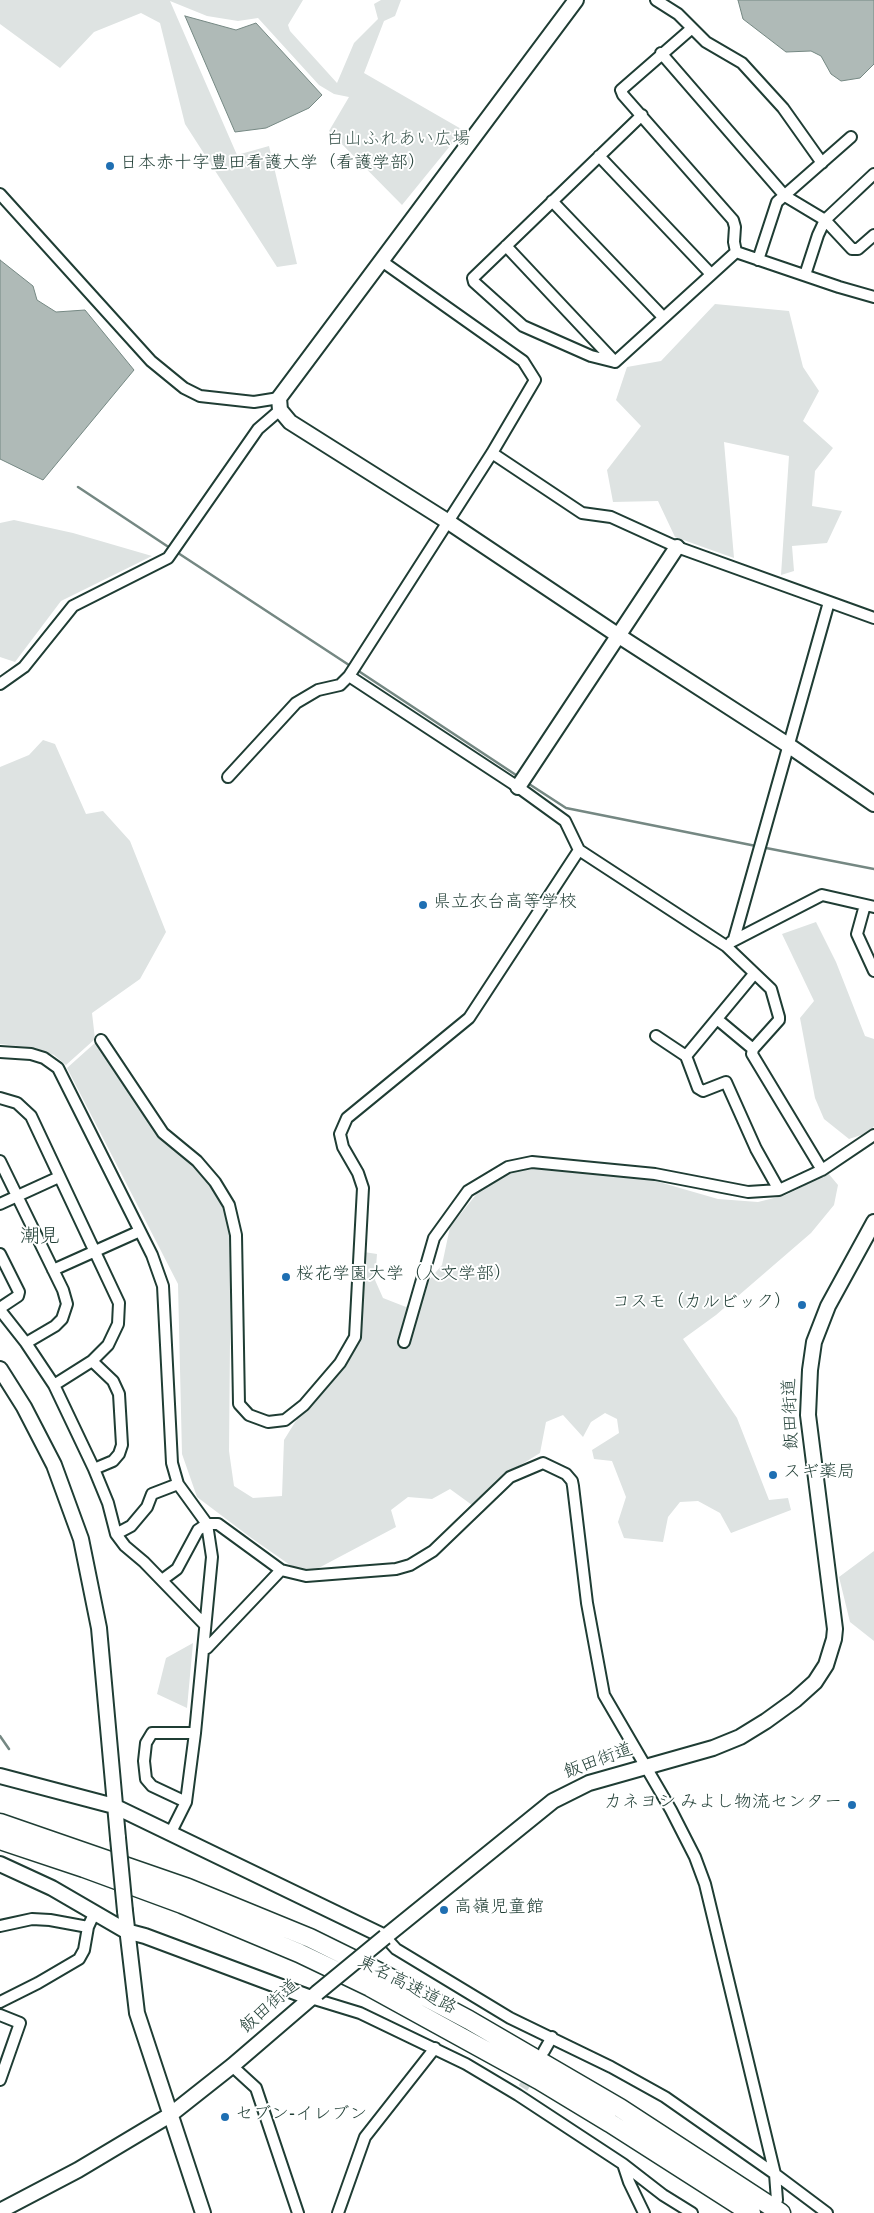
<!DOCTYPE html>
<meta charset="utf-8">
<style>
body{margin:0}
canvas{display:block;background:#fff}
</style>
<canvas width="874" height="2213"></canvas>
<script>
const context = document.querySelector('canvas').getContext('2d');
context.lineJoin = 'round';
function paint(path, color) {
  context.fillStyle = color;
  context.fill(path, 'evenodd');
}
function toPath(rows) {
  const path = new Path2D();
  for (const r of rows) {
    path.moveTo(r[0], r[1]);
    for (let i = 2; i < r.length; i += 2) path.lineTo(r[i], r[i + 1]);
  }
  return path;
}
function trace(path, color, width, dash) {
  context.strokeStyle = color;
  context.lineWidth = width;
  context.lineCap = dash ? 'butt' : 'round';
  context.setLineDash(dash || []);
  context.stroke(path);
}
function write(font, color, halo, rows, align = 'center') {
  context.font = font + ' Dekko,"Klee One",sans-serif';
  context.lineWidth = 4;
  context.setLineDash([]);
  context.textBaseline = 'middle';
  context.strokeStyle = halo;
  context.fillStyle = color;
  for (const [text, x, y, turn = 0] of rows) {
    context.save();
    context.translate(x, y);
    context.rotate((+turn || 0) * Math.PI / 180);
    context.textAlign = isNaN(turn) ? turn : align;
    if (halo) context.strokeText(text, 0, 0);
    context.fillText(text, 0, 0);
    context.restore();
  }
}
paint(toPath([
 [0,0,303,0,288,25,290,31,337,83,354,43,378,19,374,4,381,0,401,0,395,16,384,21,364,73,463,130,402,205,329,131,349,97,334,94,319,85,258,18,238,21,207,16,170,1,237,155,269,146,297,264,277,267,185,124,160,23,141,13,94,32,60,68,0,24],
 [715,304,789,311,803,367,819,391,803,421,833,448,815,471,812,506,842,511,827,543,792,546,794,571,781,575,789,456,724,442,734,558,675,537,658,501,613,502,607,470,641,426,616,400,627,367,661,361],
 [14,520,73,533,152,556,61,601,15,662,0,657,0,523],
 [43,740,55,744,86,814,103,811,130,841,166,932,140,979,92,1013,95,1039,66,1065,54,1055,36,1048,0,1044,0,767,29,755],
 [816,922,836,962,865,1036,874,1039,874,1126,870,1132,849,1139,824,1119,815,1098,800,1018,814,1001,782,934],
 [96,1042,157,1134,196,1166,226,1206,231,1231,229,1451,234,1486,253,1498,282,1496,284,1440,302,1411,345,1365,361,1336,364,1252,377,1254,375,1280,383,1298,406,1307,442,1265,450,1227,479,1191,518,1168,561,1167,652,1180,718,1199,758,1202,786,1195,828,1173,838,1185,834,1205,811,1233,716,1315,683,1339,737,1418,769,1500,788,1498,791,1510,731,1533,720,1513,698,1501,680,1502,668,1517,663,1542,624,1538,618,1522,626,1497,612,1461,594,1459,592,1450,619,1433,617,1419,605,1413,591,1422,583,1437,563,1415,546,1422,540,1453,506,1474,472,1505,450,1489,432,1499,408,1497,391,1510,396,1527,311,1572,290,1565,250,1537,197,1497,182,1454,178,1284,67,1068],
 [874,1551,874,1641,850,1622,839,1577],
 [193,1643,187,1708,157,1694,166,1658]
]), '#dee3e2');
const water = toPath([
 [738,0,874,0,874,64,860,78,841,81,831,74,821,56,811,51,786,52,743,19,738,0],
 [185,16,236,30,256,23,322,95,309,108,266,128,235,132,185,16],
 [0,260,33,286,37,300,56,312,85,310,134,370,43,480,0,459,0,260]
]);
paint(water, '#afbab7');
trace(water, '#758883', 1);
trace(toPath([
 [78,487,170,548],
 [175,551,352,667],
 [357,670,519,777],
 [526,782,566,808,756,846],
 [761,847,874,869],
 [0,1736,9,1749]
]), '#758883', 2.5);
trace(toPath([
 [523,2088,533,2072]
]), '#d2d8d6', 10, [10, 5]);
const street = toPath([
 [656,0,678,14,706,42,742,63,783,108,822,163],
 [691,29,621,90,623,95,733,220,735,227,734,242,736,252],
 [661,53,785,196,825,220,852,249,858,249,874,235],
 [642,115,473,278,474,282,523,326,591,356,615,362,736,252],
 [599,156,710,273],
 [0,194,151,361,184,388,200,396,254,402,279,398],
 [552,201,663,317],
 [506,246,615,362],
 [736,252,839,287,874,297],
 [758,260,777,202,851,137],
 [805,275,818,235,825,220,874,174],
 [492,453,582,513,611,517,677,547,874,618],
 [349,676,518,787,565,821,579,850,726,946,771,989,779,1017,779,1020,753,1049,752,1054,822,1170],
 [0,684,24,667,73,606,168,558,258,429,280,410],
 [228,777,296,703,318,690,340,685,349,676,492,453,535,380,523,361,383,262],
 [865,905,857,934,874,971],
 [734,939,829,602],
 [731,942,822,895,874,907],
 [717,1019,753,1049],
 [656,1036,686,1056,754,974],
 [101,1040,163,1133,197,1161,215,1182,229,1205,236,1235,239,1404,249,1415,268,1422,285,1420,304,1405,340,1363,355,1337,363,1188,358,1173,343,1147,340,1134,347,1118,469,1018,579,850],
 [0,1052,31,1054,44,1058,58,1068,152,1255,163,1286,172,1463,178,1484,207,1524,212,1557,195,1733,186,1802,171,1832],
 [686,1056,698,1088,703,1091,726,1082,756,1149,779,1190],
 [0,1098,17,1103,31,1116,119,1303,118,1324,108,1345,92,1361,54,1385],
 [0,1161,63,1290,67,1304,62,1319,55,1326,26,1343],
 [0,1204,59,1177],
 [0,1254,19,1292,18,1296,0,1308],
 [53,1270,140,1231],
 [0,1310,26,1343,54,1385,94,1469,108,1503,116,1534,125,1546,144,1562,205,1625],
 [404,1342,434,1238,468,1191,508,1167,532,1162,655,1174,748,1192,779,1190,822,1170,874,1135],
 [92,1361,113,1381,119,1394,122,1445,119,1454,113,1461,94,1469],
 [116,1534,131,1526,147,1507,152,1494,178,1484],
 [162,1580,177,1569,198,1530,207,1524,218,1524,281,1570,306,1576,396,1569,410,1565,433,1551,510,1477,543,1463,566,1474,572,1481,573,1486,587,1603,604,1695,671,1810,695,1857,705,1884,775,2174,777,2200],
 [203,1650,207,1648,281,1570],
 [186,1802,152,1786,146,1779,144,1761,146,1743,152,1733,195,1733],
 [0,1926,32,1919,50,1920,88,1927],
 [385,1937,396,1949,510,2018,611,2067,665,2097,775,2174,827,2213],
 [311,1998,360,2013,466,2064,518,2095,623,2164,663,2195,692,2213],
 [0,2002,38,1983,79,1959,84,1950,88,1927,94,1914],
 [0,2015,20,2023,0,2080],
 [544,2051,552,2037],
 [232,2066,256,2088,298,2213],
 [623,2164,629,2182,644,2213],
 [338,2213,365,2137,435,2048]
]);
const secondary = toPath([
 [576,0,279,398,280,410,290,422,447,521,619,636,788,745,874,804],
 [518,787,677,547],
 [0,1369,24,1407,54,1465,81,1539,99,1628,118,1838],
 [0,1776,114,1806,385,1937,553,1801,589,1783,713,1748,740,1737,766,1721,795,1700,815,1682,826,1665,834,1639,835,1629,808,1415,810,1370,814,1342,828,1306,874,1222],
 [0,1864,52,1888,126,1931,145,1936,311,1998],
 [125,1911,137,2013,203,2213],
 [0,2211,78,2170,170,2115,232,2066,317,1993]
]);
const highway = toPath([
 [0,1823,188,1888,310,1938,379,1972,469,2020,620,2108,781,2213],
 [0,1840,84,1868,182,1904,299,1953,370,1987,539,2080,610,2123,751,2213]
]);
trace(street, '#1f3d34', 14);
trace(secondary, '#1f3d34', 18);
trace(highway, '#1f3d34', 21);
trace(street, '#fff', 10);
trace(secondary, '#fff', 14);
trace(highway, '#fff', 18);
const secondaryBridge = toPath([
 [118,1838,125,1911],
 [317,1993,385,1937]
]);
trace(secondaryBridge, '#1f3d34', 18, []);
trace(secondaryBridge, '#fff', 14);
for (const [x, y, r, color] of [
 [110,166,5,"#1f6fb2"],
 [423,905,5,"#1f6fb2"],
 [286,1277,5,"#1f6fb2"],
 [802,1305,5,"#1f6fb2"],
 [773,1475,5,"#1f6fb2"],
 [852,1805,5,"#1f6fb2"],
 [444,1910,5,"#1f6fb2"],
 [225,2117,5,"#1f6fb2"]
]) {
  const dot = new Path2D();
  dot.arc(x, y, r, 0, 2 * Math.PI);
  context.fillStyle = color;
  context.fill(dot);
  trace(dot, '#fff', 2);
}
write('18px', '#455e57', '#fff', [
 ["白山ふれあい広場",398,142]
]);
write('18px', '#1f3d34', '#fff', [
 ["日本赤十字豊田看護大学（看護学部）",120,166],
 ["県立衣台高等学校",433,905],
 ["桜花学園大学（人文学部）",296,1277],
 ["コスモ（カルビック）",792,1305,"right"],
 ["スギ薬局",783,1475],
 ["カネヨシ みよし物流センター",842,1805,"right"],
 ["高嶺児童館",454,1910],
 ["セブン-イレブン",235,2117]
], 'left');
write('18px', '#1f3d34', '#fff', [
 ["飯田街道",793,1414,-92],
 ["飯田街道",599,1763,-20],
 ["東名高速道路",406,1987,27],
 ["飯田街道",271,2008,-41]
]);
write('20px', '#1f3d34', '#fff', [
 ["潮見",40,1239]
]);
</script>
